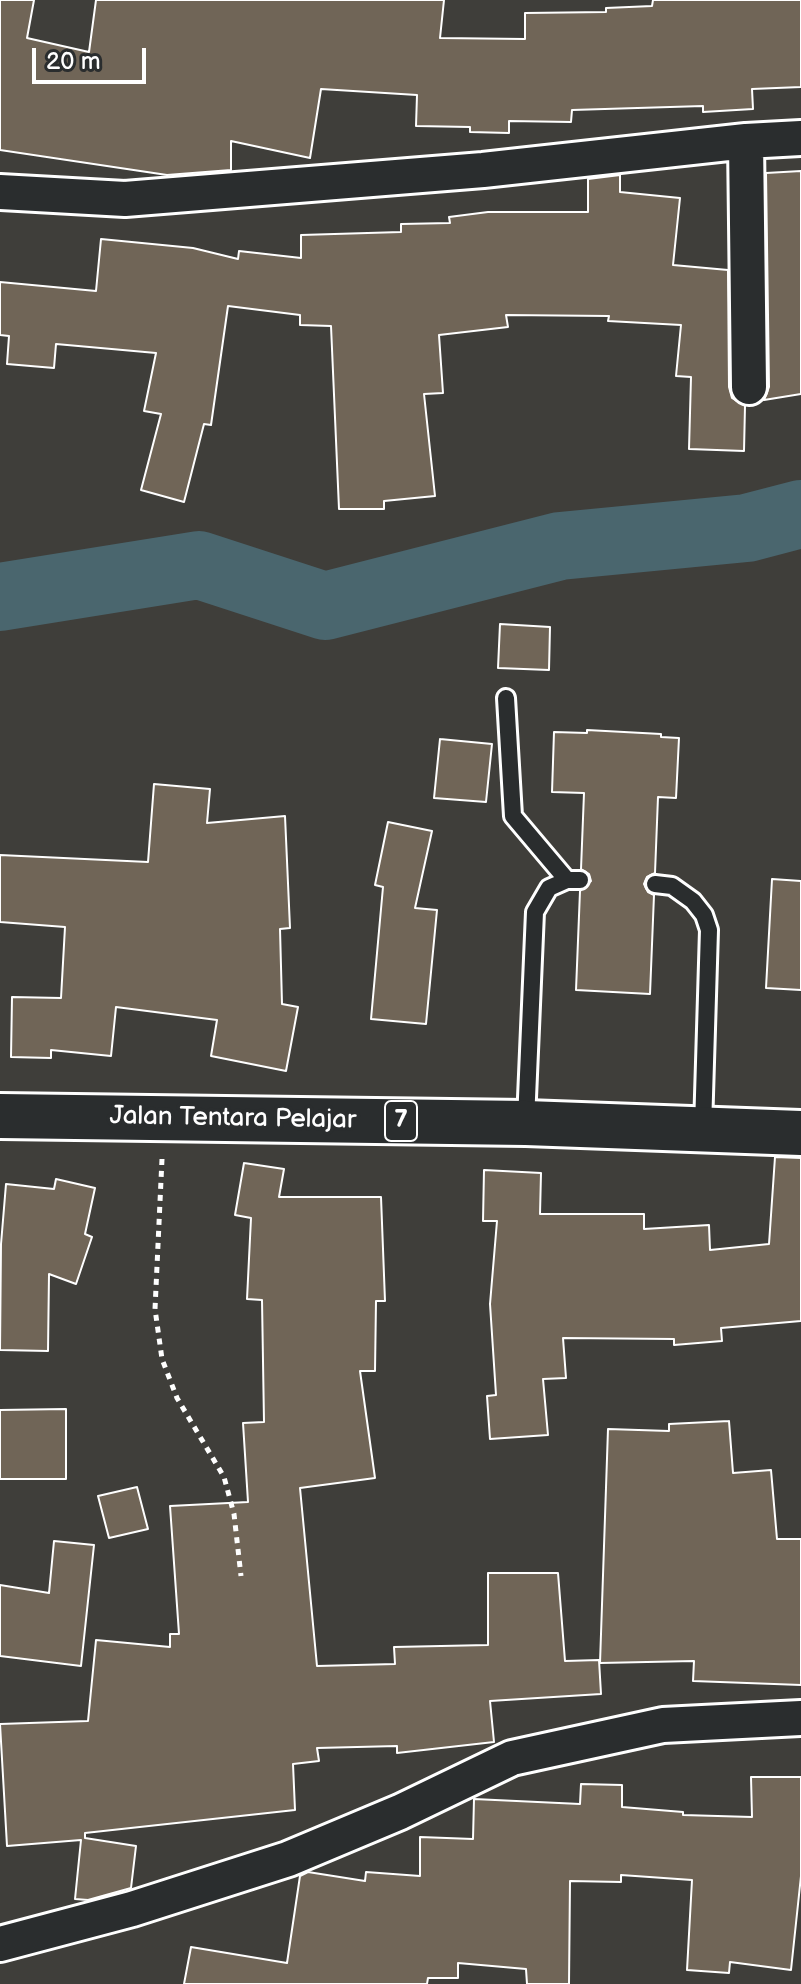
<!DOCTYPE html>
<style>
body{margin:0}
#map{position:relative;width:801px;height:1984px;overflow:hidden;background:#3f3e3a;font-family:"Balsamiq Sans",sans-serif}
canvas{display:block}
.scale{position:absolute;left:32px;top:48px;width:114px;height:36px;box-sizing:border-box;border:4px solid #fff;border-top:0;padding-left:10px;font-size:24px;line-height:28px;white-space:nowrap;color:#fff;-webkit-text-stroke:6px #2a2d2e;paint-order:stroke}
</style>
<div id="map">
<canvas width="801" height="1984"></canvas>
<div class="scale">20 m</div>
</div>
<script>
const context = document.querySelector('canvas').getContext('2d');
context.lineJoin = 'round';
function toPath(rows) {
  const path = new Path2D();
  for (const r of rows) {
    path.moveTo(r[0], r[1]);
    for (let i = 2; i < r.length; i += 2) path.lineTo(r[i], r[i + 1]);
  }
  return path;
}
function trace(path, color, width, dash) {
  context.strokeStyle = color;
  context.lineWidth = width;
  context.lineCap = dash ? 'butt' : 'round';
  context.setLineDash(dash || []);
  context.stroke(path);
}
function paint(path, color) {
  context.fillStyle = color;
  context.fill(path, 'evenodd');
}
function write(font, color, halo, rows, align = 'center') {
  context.font = font + ' "Balsamiq Sans",sans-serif';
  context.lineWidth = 7;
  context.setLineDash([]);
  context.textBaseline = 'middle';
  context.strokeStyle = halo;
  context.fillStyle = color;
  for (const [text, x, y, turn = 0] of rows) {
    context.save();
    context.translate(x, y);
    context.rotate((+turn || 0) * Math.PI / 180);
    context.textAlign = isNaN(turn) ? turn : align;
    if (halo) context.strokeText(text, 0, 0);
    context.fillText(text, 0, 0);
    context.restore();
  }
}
trace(toPath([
 [0,597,199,565,325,606,560,546,747,528,801,514]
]), '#4a666e', 68);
const building = toPath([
 [0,0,34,0,27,38,89,52,96,0,444,0,440,38,525,39,525,13,606,12,606,8,652,6,653,0,801,0,801,87,752,89,753,109,703,112,703,106,572,110,571,122,509,121,509,133,470,132,470,127,416,126,417,95,321,89,310,158,231,141,231,170,167,175,0,150,0,0],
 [801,171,801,394,764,400,769,387,766,173,801,171],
 [620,175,620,192,680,198,673,265,728,270,729,387,732,398,745,406,744,451,689,449,691,377,676,376,681,325,608,321,609,316,506,315,508,327,439,335,443,393,424,394,435,496,384,501,384,509,339,509,331,326,300,325,300,315,228,306,211,425,204,424,184,502,141,490,161,414,144,411,156,353,56,344,54,368,7,364,9,336,0,335,0,282,96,291,101,239,193,248,238,259,239,251,301,258,301,235,401,232,401,224,450,223,449,217,488,212,588,212,588,179,620,175],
 [500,624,550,627,549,670,498,668,500,624],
 [587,730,661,734,661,737,679,738,676,798,658,797,655,873,647,877,644,884,648,892,654,895,650,994,576,990,580,891,591,881,589,874,581,869,584,793,552,792,554,732,587,733,587,730],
 [440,739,492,744,486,802,434,798,440,739],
 [154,784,210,789,207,823,285,816,290,928,280,929,282,1004,298,1007,286,1071,211,1056,217,1020,116,1007,111,1056,51,1050,51,1058,11,1057,12,997,61,998,65,927,0,922,0,855,148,862,154,784],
 [388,822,432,831,415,908,437,910,426,1024,371,1019,383,887,375,885,388,822],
 [772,879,801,881,801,990,766,988,772,879],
 [775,1157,801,1158,801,1321,721,1328,722,1341,674,1345,674,1339,563,1338,566,1378,543,1379,548,1435,490,1439,487,1396,496,1395,490,1304,497,1221,483,1221,484,1170,541,1173,540,1214,644,1214,644,1229,709,1225,710,1250,769,1244,775,1157],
 [244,1163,284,1169,279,1197,381,1197,385,1301,376,1301,375,1371,360,1371,375,1478,300,1488,317,1666,395,1664,394,1647,488,1645,488,1573,558,1573,565,1661,599,1660,601,1694,490,1701,494,1742,397,1753,397,1746,317,1748,319,1761,293,1764,295,1810,85,1833,85,1838,136,1846,131,1888,88,1900,75,1899,81,1840,7,1846,0,1724,88,1721,96,1640,170,1647,170,1634,179,1634,170,1506,248,1502,243,1423,264,1422,262,1300,247,1299,251,1218,235,1215,244,1163],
 [56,1179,95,1188,85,1234,92,1237,76,1284,49,1274,48,1351,0,1350,1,1244,6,1184,54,1189,56,1179],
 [66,1409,66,1479,0,1479,0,1410,66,1409],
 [729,1421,733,1473,771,1470,777,1539,801,1539,801,1685,693,1681,694,1661,600,1663,608,1429,669,1431,669,1424,729,1421],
 [137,1487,148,1529,109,1538,98,1496,137,1487],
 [54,1541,94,1545,81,1666,0,1656,0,1585,49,1593,54,1541],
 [751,1777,801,1777,801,1876,791,1970,730,1962,729,1973,687,1970,692,1880,621,1875,621,1882,570,1881,569,1984,527,1984,526,1969,458,1963,458,1978,428,1978,427,1984,184,1984,191,1947,287,1963,300,1876,308,1872,365,1881,366,1872,420,1876,420,1837,473,1839,474,1799,580,1804,581,1784,622,1785,622,1807,683,1812,683,1815,752,1817,751,1777]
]);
paint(building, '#706557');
trace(building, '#fff', 2);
const service = toPath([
 [506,698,513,816,567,880],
 [655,884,672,886,693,901,704,915,709,930,703,1128],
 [526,1121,535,912,549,888,567,880,580,880]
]);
const minor = toPath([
 [746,141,749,387],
 [0,192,125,199,483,170,746,141,801,138],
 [0,1944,132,1909,288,1859,400,1812,512,1758,663,1725,801,1718]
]);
const trunk = toPath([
 [0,1116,526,1123,801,1133]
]);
trace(service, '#fff', 22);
trace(minor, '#fff', 40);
trace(trunk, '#fff', 50);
trace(toPath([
 [162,1159,155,1309,162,1359,177,1398,224,1477,234,1514,241,1576]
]), '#fff', 5, [6, 6]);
trace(service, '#2a2d2e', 16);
trace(minor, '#2a2d2e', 34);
trace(trunk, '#2a2d2e', 44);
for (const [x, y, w] of [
 [401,1121,32]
]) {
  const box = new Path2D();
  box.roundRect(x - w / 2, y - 20, w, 40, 6);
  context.fillStyle = '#2a2d2e';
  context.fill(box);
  trace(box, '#fff', 2);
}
write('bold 24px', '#fff', null, [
 ["7",401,1121]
]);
write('26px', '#fff', '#2a2d2e', [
 ["Jalan Tentara Pelajar",233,1119,1]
]);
</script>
